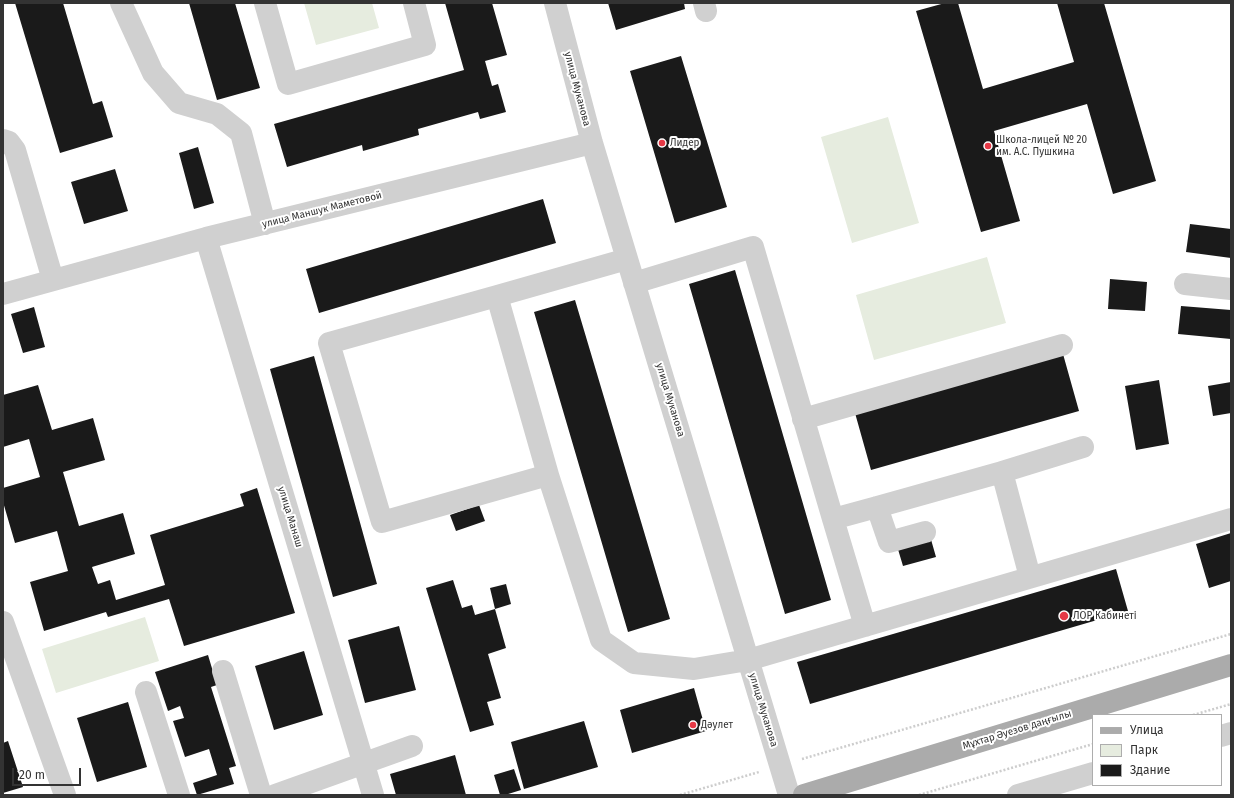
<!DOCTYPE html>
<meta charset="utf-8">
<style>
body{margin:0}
#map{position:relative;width:1234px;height:798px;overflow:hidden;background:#fff;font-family:"Fira Sans",sans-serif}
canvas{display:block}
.frame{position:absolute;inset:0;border:4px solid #333;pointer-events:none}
.legend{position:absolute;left:1092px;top:714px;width:130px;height:72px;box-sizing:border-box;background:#fff;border:1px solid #adadad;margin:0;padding:5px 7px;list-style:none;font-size:12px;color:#333}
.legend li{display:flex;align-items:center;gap:8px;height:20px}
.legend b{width:20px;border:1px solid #adadad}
.scale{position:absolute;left:12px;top:768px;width:69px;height:18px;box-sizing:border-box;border:2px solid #333;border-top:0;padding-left:5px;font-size:12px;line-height:14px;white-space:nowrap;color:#333;-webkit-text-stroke:3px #fff;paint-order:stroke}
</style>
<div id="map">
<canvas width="1234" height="798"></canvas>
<div class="frame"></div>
<ul class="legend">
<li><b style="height:5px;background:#ababab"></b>Улица</li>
<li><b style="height:11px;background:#e6ecdf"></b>Парк</li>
<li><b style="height:11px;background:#1a1a1a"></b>Здание</li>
</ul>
<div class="scale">20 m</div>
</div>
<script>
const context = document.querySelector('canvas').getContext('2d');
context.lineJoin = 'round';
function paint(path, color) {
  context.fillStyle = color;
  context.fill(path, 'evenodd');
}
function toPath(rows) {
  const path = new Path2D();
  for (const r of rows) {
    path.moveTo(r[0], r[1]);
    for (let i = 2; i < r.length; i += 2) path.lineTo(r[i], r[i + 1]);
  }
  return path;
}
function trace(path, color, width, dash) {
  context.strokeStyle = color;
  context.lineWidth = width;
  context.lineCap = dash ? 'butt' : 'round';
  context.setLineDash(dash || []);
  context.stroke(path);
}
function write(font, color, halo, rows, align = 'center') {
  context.font = font + ' "Fira Sans",sans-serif';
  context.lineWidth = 4;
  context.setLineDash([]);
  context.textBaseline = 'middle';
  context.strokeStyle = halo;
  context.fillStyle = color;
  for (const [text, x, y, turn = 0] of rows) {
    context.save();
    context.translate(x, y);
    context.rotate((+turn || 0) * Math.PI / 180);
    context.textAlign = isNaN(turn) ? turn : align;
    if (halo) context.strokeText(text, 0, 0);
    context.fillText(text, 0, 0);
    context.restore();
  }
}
paint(toPath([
 [304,3,372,3,379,28,316,45],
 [888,117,919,223,852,243,821,137],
 [987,257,1006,323,874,360,856,295],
 [145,617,159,661,56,693,42,649]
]), '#e6ecdf');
paint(toPath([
 [15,3,63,3,93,104,102,101,113,137,60,153],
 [189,3,235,3,260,88,217,100],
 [445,3,492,3,507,55,485,61,492,86,498,84,506,112,480,119,478,112,418,129,419,135,363,151,362,145,287,167,274,124,464,70],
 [608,3,684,3,685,9,616,30],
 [945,3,958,3,983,89,1074,62,1057,3,1104,3,1156,181,1113,194,1087,104,994,131,1020,221,981,232,916,11],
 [681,56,727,207,675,223,630,71],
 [198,147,214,203,194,209,179,153],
 [115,169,128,211,84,224,71,182],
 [543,199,556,243,319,313,306,269],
 [1190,224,1231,229,1231,258,1186,252],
 [735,270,831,600,785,614,689,284],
 [1110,279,1147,282,1145,311,1108,309],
 [575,300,670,619,628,632,534,312],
 [1181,306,1231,310,1231,339,1178,334],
 [34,307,45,347,23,353,11,314],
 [1063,354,1079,411,871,470,855,413],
 [314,356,377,584,333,597,270,369],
 [1159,380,1169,444,1136,450,1125,386],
 [1231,382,1231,413,1213,416,1208,386],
 [38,385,52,430,93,418,105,460,63,472,79,526,123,513,135,554,92,567,98,584,110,580,116,600,165,585,150,535,244,506,240,494,257,488,295,613,184,646,169,599,108,617,106,612,44,631,30,582,68,571,57,531,15,543,3,502,3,488,40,477,29,439,3,447,3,395],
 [479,505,485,521,456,531,450,515],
 [1231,533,1231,581,1209,588,1196,544],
 [930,536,936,557,903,566,897,546],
 [1116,569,1128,611,810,704,797,662],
 [453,580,462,608,472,605,475,615,495,609,506,648,488,654,501,698,487,702,494,725,470,732,426,588],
 [506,584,511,604,495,609,490,588],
 [399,626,416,690,365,703,348,640],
 [304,651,323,715,274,730,255,666],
 [208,655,217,685,211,687,236,766,229,768,234,784,197,795,193,783,217,775,209,749,185,757,173,721,184,718,180,706,168,711,155,672],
 [694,688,706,731,632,753,620,710],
 [128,702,147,767,97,782,77,718],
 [584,721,598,767,524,789,511,742],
 [8,741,23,787,3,793,3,743],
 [455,755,466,795,396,795,390,774],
 [514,769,521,790,505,795,500,795,494,775]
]), '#1a1a1a');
trace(toPath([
 [1193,715,1231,704],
 [802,759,1231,634],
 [680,795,759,772],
 [919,795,1093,744]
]), '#cdcdcd', 2.5, [2, 2]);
trace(toPath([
 [121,3,153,73,179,103,217,114,241,133,265,224],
 [265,3,288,84,425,45,414,3],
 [555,3,592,143,789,795],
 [704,3,706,11],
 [3,140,9,142,15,150,53,280],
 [206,238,373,795],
 [634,283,753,247,833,519,865,626],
 [1185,284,1231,289],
 [3,294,206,238,592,143],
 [497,296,548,475,382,522,329,343,497,296,627,259],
 [803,419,1062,345],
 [1002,472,1083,447],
 [548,475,601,640,634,663,694,669,748,660,1231,519],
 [833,519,877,507],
 [925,532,889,542,877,507,1002,472,1030,577],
 [3,622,65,795],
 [223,671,261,795],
 [146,692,179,795],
 [1221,736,1231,733],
 [275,795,412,746],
 [1018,795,1093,773]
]), '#d0d0d0', 22);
trace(toPath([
 [804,795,1231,665]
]), '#ababab', 22);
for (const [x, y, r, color] of [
 [662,143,4,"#e63946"],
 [988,146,4,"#e63946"],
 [1064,616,5,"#e63946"],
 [693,725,4,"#e63946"]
]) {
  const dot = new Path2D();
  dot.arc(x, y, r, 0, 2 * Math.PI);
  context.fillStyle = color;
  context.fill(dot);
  trace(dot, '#fff', 1.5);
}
write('10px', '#333', '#fff', [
 ["улица Муканова",577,89,75],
 ["улица Маншук Маметовой",322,210,-14],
 ["улица Муканова",670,400,73],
 ["улица Манаш",290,517,73],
 ["улица Муканова",763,710,73],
 ["Мұхтар Әуезов даңғылы",1017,730,-17]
]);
write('10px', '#333', '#fff', [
 ["Школа-лицей № 20",996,140],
 ["им. А.С. Пушкина",996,152],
 ["Лидер",670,143],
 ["ЛОР Кабинетi",1073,616],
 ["Дәулет",701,725]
], 'left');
</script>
